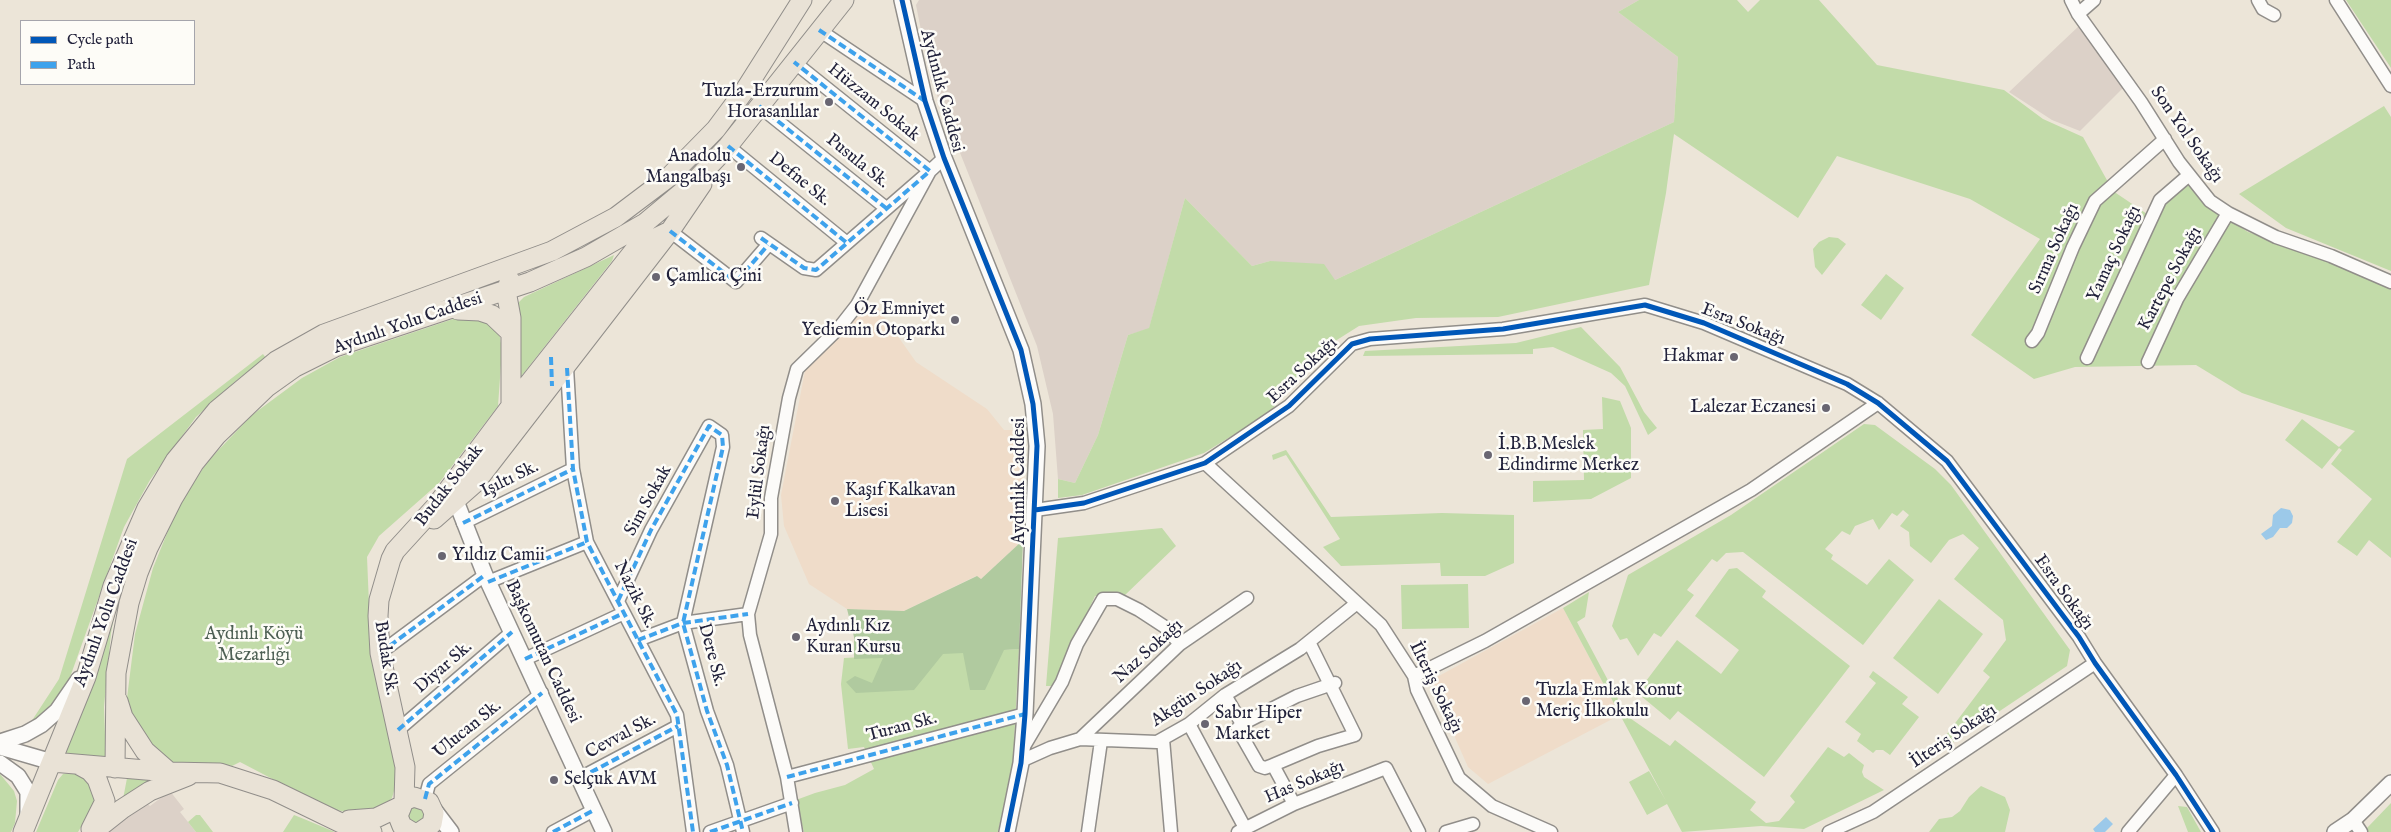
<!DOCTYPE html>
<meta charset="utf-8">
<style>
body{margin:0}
#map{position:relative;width:2391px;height:832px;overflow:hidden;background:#ece5d8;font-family:"IM FELL English",serif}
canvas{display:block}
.legend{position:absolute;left:20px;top:20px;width:175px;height:65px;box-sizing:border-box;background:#fdfcf7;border:1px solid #a5a5ac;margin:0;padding:6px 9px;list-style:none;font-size:15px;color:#22223b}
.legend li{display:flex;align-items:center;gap:10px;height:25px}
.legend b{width:25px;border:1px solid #a5a5ac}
</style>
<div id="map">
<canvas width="2391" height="832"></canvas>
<ul class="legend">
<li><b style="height:6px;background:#0057b8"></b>Cycle path</li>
<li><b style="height:6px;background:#3ea2ec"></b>Path</li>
</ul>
</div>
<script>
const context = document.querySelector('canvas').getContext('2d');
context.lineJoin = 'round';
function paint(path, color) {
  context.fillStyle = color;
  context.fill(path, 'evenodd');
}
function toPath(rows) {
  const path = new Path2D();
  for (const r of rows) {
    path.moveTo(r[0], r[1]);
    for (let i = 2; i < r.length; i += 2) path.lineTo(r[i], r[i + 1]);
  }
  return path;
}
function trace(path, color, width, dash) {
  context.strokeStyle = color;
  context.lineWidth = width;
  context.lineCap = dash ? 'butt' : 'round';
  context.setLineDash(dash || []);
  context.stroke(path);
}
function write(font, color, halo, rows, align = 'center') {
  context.font = font + ' "IM FELL English",serif';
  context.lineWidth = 5;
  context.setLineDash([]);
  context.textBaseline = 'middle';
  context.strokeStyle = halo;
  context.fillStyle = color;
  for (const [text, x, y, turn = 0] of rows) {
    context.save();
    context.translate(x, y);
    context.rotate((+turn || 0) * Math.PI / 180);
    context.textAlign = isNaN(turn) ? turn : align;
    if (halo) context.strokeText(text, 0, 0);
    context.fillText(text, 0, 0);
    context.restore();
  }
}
paint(toPath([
 [876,305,916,362,987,409,1004,430,1023,430,1023,540,981,579,976,576,904,611,847,609,809,584,784,526,781,495,805,371,868,306],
 [1563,608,1620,715,1488,784,1468,767,1433,688,1437,677]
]), '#efdcc9');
paint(toPath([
 [919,0,1639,0,1618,12,1678,57,1674,122,1335,280,1270,261,1252,266,1185,198,1149,329,1128,335,1098,435,1075,483,1058,479,1053,414,1037,346,931,80,916,5],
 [2080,25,2125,86,2080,131,2052,120,2009,92],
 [170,791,184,809,180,812,196,832,108,832,145,801,150,806]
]), '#dcd1c8');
paint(toPath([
 [1639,0,1737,0,1748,12,1760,0,1819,0,1877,65,2004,90,2043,119,2083,137,2113,191,2147,214,2181,174,2207,206,2248,232,2339,264,2391,288,2391,558,2369,540,2357,556,2337,542,2372,499,2331,464,2342,450,2339,448,2322,469,2285,440,2302,419,2339,447,2355,431,2242,393,2196,365,2075,367,2034,379,1971,335,2040,239,1970,199,1837,156,1798,218,1674,134,1666,193,1649,285,1498,317,1416,318,1359,326,1321,350,1269,413,1204,453,1082,495,1058,498,1058,479,1075,483,1098,435,1128,335,1149,328,1185,198,1252,266,1270,261,1324,264,1335,280,1674,122,1678,57,1618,12],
 [2346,0,2391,0,2391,68],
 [2384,106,2391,117,2391,271,2286,228,2239,194],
 [1829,237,1838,238,1846,244,1822,275,1815,267,1813,249,1819,242],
 [614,255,612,261,519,379,518,303,524,297],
 [1886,274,1904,288,1881,320,1861,305],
 [462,316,498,325,502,350,498,406,439,483,379,536,367,557,371,652,400,770,392,798,379,811,356,815,326,807,240,762,232,766,172,762,154,754,129,716,127,698,135,634,153,568,178,506,208,461,252,415,302,378,340,357],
 [1581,327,1620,367,1644,412,1657,428,1648,435,1625,386,1611,373,1553,347,1533,349,1533,354,1363,356,1365,351,1516,343],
 [263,354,266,358,238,379,196,417,150,480,124,527,69,680,58,701,38,720,31,722,59,679,127,459],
 [1602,397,1620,401,1631,428,1631,478,1591,499,1533,502,1533,481,1584,480,1583,430,1603,429],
 [1864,424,1875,425,1935,469,1951,485,2070,650,2067,666,1928,759,1990,677,1983,671,2006,640,2003,620,1954,579,1979,548,1963,534,1949,540,1931,563,1910,546,1909,532,1900,526,1909,515,1903,510,1897,516,1892,513,1879,530,1873,519,1855,526,1850,535,1842,531,1825,549,1833,555,1831,559,1867,585,1889,559,1914,580,1863,645,1743,552,1726,553,1717,562,1712,559,1687,590,1694,595,1661,637,1654,633,1638,656,1627,638,1620,640,1612,626,1628,575,1731,515],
 [1286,450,1331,517,1442,513,1514,515,1514,563,1485,576,1441,576,1440,563,1341,566,1323,547,1340,539,1326,517,1286,455,1273,460,1272,455],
 [1162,528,1176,546,1124,596,1095,596,1054,686,1046,686,1058,538],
 [1737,568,1766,591,1762,597,1850,666,1764,777,1678,711,1670,720,1641,696,1640,689,1677,640,1721,674,1739,650,1695,616,1729,569],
 [1468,584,1469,628,1402,629,1401,585],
 [1589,592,1585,617,1577,622,1627,716,1670,746,1675,740,1756,802,1750,810,1766,823,1779,821,1795,802,1790,796,1828,747,1844,757,1849,753,1864,765,1862,772,1864,777,1884,790,1804,829,1761,826,1682,832,1667,804,1647,815,1629,782,1649,771,1666,801,1563,608],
 [1939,599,1983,634,1938,694,1893,658],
 [116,606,111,633,104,707,106,762,63,752],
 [1019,649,1013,761,998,832,804,832,796,800,815,793,845,785,874,769,864,747,848,749,841,684,844,658],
 [1873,671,1908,697,1902,704,1919,717,1890,755,1883,750,1876,750,1873,753,1857,741,1861,734,1845,722,1876,683,1869,677],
 [76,772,92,780,96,802,78,832,36,832,58,780,63,774],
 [128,773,166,778,123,799],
 [0,774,14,791,17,801,15,823,11,832,0,832],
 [1981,786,2005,797,2010,810,2005,832,1929,832,1939,819,1952,817,1960,811,1969,797],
 [2391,803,2391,832,2361,832,2367,828],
 [413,806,426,810,423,825,410,824,407,814],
 [2178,806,2187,807,2201,832,2188,832],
 [196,815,200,815,213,832,196,832,188,822],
 [294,815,304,819,335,832,283,832]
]), '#c2dba9');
paint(toPath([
 [1023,540,1019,649,1004,650,985,690,970,690,963,653,943,654,914,690,856,693,846,682,855,676,872,683,883,658,854,659,854,637,847,609,904,611,977,576,981,579]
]), '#b0ca9f');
paint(toPath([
 [2281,508,2290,510,2293,516,2292,523,2287,528,2280,528,2273,537,2266,540,2261,534,2272,526,2273,515],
 [2106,817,2113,824,2105,832,2095,832,2093,829]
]), '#9cc9e9');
const minor = toPath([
 [2071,0,2078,14,2141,102,2179,162,2210,201,2228,213,2276,237,2331,256,2391,282],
 [2258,0,2263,9,2274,15],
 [2336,0,2391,86],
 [2078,14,2094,0],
 [819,30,925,101],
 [759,106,886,208],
 [728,146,847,243],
 [670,231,736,282,768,245],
 [761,238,804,268,816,270,930,171,794,62],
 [2032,341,2038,333,2073,247,2095,201,2165,139],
 [2087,358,2160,200,2189,175],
 [2148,362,2177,299,2228,213],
 [567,368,573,469,587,542,677,715,693,832],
 [1205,463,1381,625,1414,676,1417,690,1459,778,1492,806,1551,832],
 [1035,510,1084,503,1205,463,1289,406,1352,344,1370,339,1503,329,1645,305,1704,323,1847,384,1878,403,1947,461,2079,637,2095,663,2176,775,2213,832],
 [463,523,573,469],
 [488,582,587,542],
 [618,601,651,530,709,426,722,435,723,447,683,623,707,711,727,765,743,832],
 [638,640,683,623,748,614],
 [380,653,485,575],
 [525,659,624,613],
 [1414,676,1485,641,1751,490,1878,403],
 [1225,695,1242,724,1297,696,1335,683],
 [1189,724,1245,828],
 [1242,724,1238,728,1239,731,1259,766,1265,768,1273,765],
 [398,730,512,632],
 [1080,739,1180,644,1247,598],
 [1163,739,1171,832],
 [1023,748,1062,682,1077,644,1103,599,1117,599,1139,610,1165,627,1180,644],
 [1021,761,1050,748,1080,739,1157,742,1189,724,1225,695,1300,649,1357,603],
 [787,777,1025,714],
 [580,778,678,726],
 [425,799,429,784,542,693],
 [1294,804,1273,765,1318,746,1355,735,1309,642],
 [2353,820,2361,832],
 [553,832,594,810],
 [710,832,792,803],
 [796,832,787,777,750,635,748,614,771,534,771,498,789,398,797,369,839,328,857,305,930,171,944,158],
 [1088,832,1101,741],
 [1238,832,1294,804,1386,768,1419,832],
 [1446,832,1473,824],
 [1829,832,1873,812,2095,663],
 [2128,832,2176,775]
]);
const tertiary = toPath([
 [902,0,925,101,944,158,1021,350,1033,404,1037,446,1025,714,1021,763,1007,832],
 [452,491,485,575,604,832],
 [0,742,25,734,41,725,57,711,79,679],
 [0,747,52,762],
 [0,763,18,776,28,792,28,814],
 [432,807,451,832],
 [2335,832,2353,820,2391,783]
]);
const primary = toPath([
 [510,280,506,291,511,318,511,406],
 [458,310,480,311,492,315,511,333],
 [434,519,476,482,670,231,702,184],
 [118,701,123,717,145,751,169,772],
 [52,762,169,772,220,773,273,790,341,823,372,832],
 [79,765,90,771,97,779,105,801,91,829],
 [115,768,116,673,129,603,138,573,148,548,173,498,194,463,216,436,267,387,295,367,335,347,530,282,586,257,645,223,693,183,728,146,844,0],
 [404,801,405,767,380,653,378,616,379,600,391,559,395,551,436,506,511,406,637,247,670,231],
 [349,820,376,818,401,806],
 [23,832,86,677,113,586,147,508,175,461,217,410,276,361,324,334,552,251,616,217,669,177,716,129,745,90,802,0],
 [93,832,122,809,150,791,188,776],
 [412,832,402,826,398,816,404,801,414,797,429,802,434,813,432,824,420,832]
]);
trace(minor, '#918e8a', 15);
trace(tertiary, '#918e8a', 18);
trace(primary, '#918e8a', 21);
trace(minor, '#fcfbf9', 12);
trace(tertiary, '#fcfbf9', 15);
trace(primary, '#e9e2d6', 19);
trace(toPath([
 [819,30,925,101],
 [759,106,886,208],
 [728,146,847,243],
 [670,231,736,282,768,245],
 [761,238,804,268,816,270,930,171,794,62],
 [551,357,552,386],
 [567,368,573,469,587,542,677,715,693,832],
 [463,523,573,469],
 [488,582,587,542],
 [618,601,651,530,709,426,722,435,723,447,683,623,707,711,727,765,743,832],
 [638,640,683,623,748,614],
 [380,653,485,575],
 [525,659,624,613],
 [398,730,512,632],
 [787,777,1025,714],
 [580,778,678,726],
 [425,799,429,784,542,693],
 [553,832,594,810],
 [710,832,792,803]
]), '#3ea2ec', 4, [8, 4]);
trace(toPath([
 [902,0,925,101,944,158,1021,350,1033,404,1037,446,1025,714,1021,763,1007,832],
 [1035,510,1084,503,1205,463,1289,406,1352,344,1370,339,1503,329,1645,305,1704,323,1847,384,1878,403,1947,461,2079,637,2095,663,2176,775,2213,832]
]), '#0057b8', 5);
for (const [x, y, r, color] of [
 [829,102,5,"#696672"],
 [741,167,5,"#696672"],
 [656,277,5,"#696672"],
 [955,320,5,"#696672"],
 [1734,357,5,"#696672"],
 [1826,408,5,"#696672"],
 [1488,455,5,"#696672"],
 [835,501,5,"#696672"],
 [442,556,5,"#696672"],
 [796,637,5,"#696672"],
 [1526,701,5,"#696672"],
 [1205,724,5,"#696672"],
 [554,780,5,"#696672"]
]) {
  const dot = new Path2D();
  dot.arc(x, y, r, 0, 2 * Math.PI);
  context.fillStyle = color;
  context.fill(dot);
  trace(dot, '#fdfcf7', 2);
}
write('18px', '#22223b', '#fdfcf7', [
 ["Aydınlık Caddesi",941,91,75],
 ["Hüzzam Sokak",873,103,39],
 ["Son Yol Sokağı",2186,135,55],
 ["Pusula Sk.",857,162,39],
 ["Defne Sk.",799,180,39],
 ["Sırma Sokağı",2055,249,-66],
 ["Yamaç Sokağı",2115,254,-65],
 ["Kartepe Sokağı",2171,279,-62],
 ["Aydınlı Yolu Caddesi",408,324,-19],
 ["Esra Sokağı",1743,325,21],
 ["Esra Sokağı",1303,371,-43],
 ["Eylül Sokağı",760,472,-83],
 ["Işıltı Sk.",510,480,-26],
 ["Aydınlık Caddesi",1020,481,-90],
 ["Budak Sokak",450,486,-52],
 ["Sim Sokak",649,501,-61],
 ["Esra Sokağı",2063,593,54],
 ["Nazik Sk.",634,595,63],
 ["Aydınlı Yolu Caddesi",107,613,-70],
 ["Başkomutan Caddesi",542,652,65],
 ["Naz Sokağı",1149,652,-42],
 ["Dere Sk.",711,655,75],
 ["Budak Sk.",385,658,81],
 ["Diyar Sk.",444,668,-41],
 ["İlteriş Sokağı",1435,688,64],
 ["Akgün Sokağı",1197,694,-34],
 ["Turan Sk.",902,728,-15],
 ["Ulucan Sk.",468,730,-39],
 ["Cevval Sk.",621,737,-28],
 ["İlteriş Sokağı",1954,737,-34],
 ["Has Sokağı",1305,783,-23]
]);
write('18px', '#22223b', '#fdfcf7', [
 ["Tuzla-Erzurum",819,92,"right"],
 ["Horasanlılar",819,113,"right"],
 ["Anadolu",731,157,"right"],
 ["Mangalbaşı",731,178,"right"],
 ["Çamlıca Çini",666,277],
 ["Öz Emniyet",945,310,"right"],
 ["Yediemin Otoparkı",945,331,"right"],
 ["Hakmar",1724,357,"right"],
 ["Lalezar Eczanesi",1816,408,"right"],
 ["İ.B.B.Meslek",1498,445],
 ["Edindirme Merkez",1498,466],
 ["Kaşıf Kalkavan",845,491],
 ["Lisesi",845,512],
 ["Yıldız Camii",452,556],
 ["Aydınlı Kız",806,627],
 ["Kuran Kursu",806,648],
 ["Tuzla Emlak Konut",1536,691],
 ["Meriç İlkokulu",1536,712],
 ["Sabır Hiper",1215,714],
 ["Market",1215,735],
 ["Selçuk AVM",564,780]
], 'left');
write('18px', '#4e6054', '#fdfcf7', [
 ["Aydınlı Köyü",254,635],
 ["Mezarlığı",254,656]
]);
</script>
